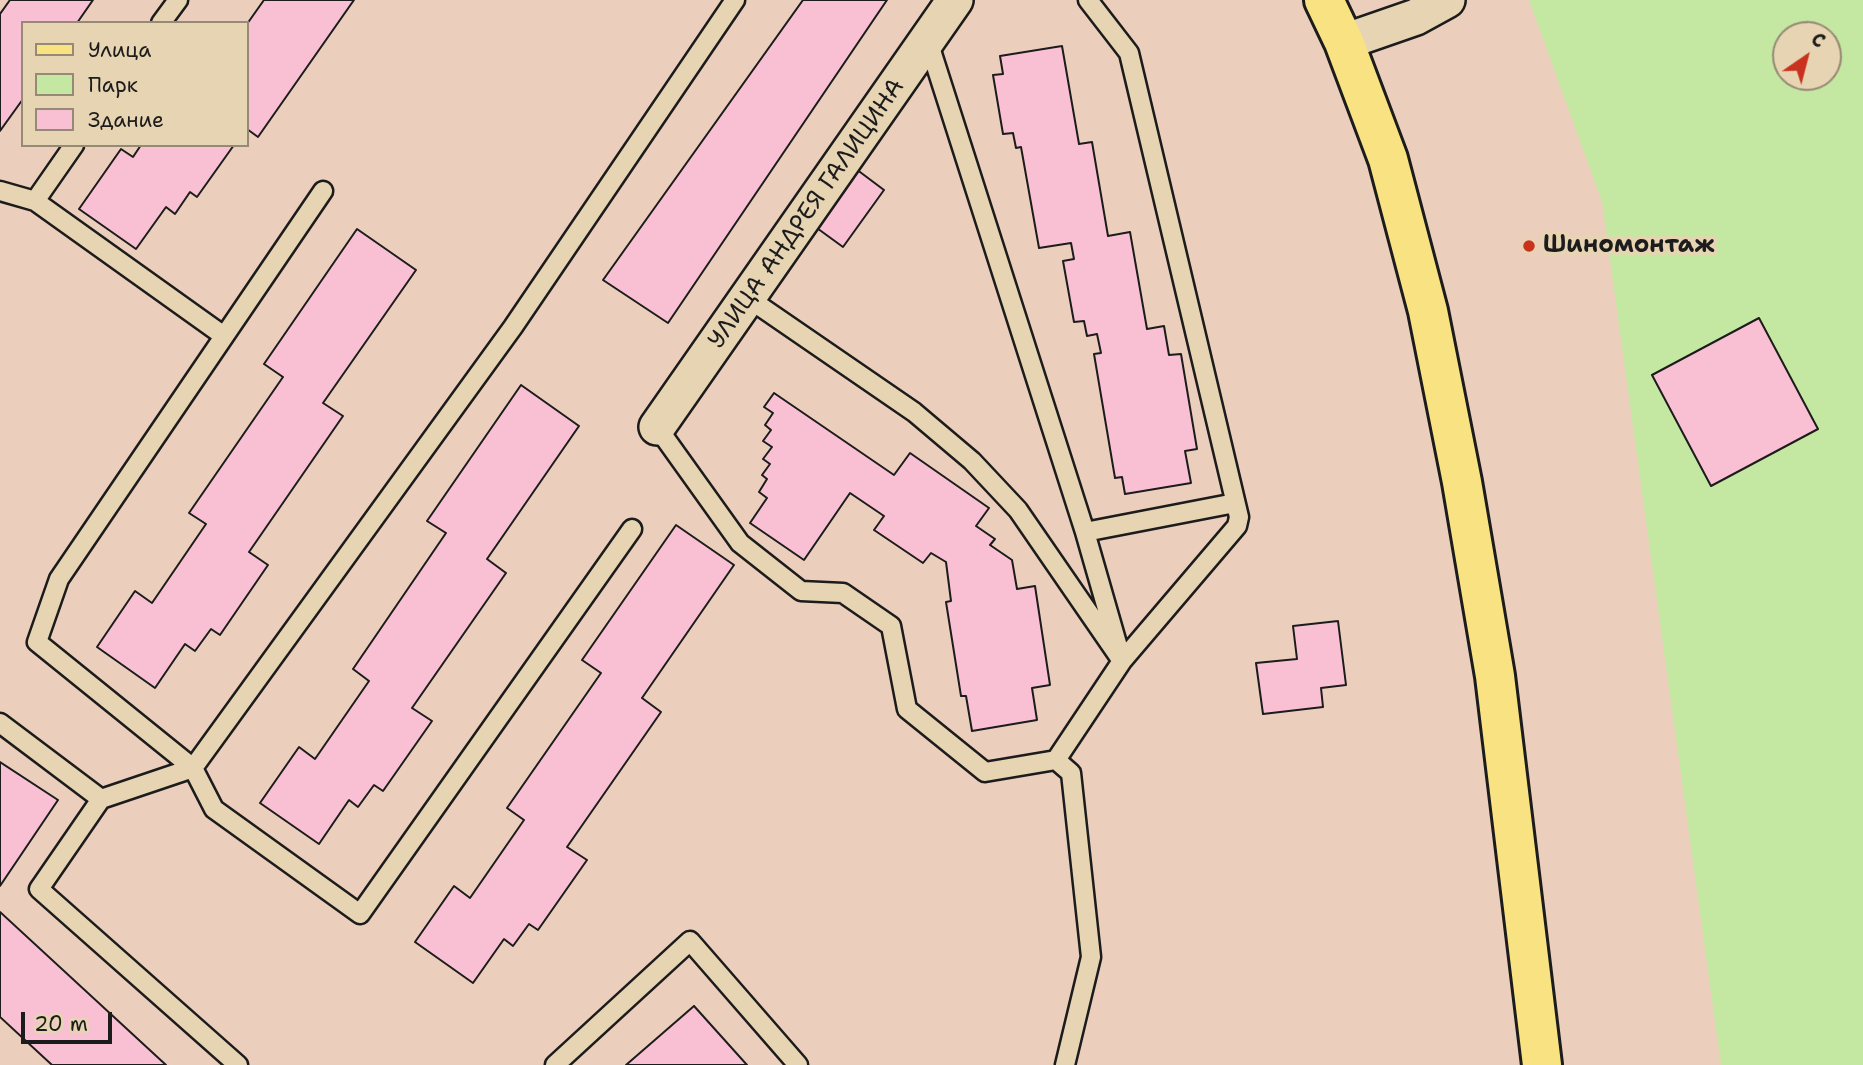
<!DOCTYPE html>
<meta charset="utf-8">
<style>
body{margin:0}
#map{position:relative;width:1863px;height:1065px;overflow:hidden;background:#eccebc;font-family:"Shantell Sans",sans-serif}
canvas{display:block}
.legend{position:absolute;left:21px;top:21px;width:228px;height:126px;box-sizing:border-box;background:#e7d4b2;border:2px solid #968a76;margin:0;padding:9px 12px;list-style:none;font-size:21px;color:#1c1c1c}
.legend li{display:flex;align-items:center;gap:14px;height:35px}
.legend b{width:35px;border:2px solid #968a76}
.north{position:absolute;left:1772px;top:21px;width:70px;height:70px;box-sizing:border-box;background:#e7d4b2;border:2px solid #968a76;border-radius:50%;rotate:35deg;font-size:19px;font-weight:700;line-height:28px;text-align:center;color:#1c1c1c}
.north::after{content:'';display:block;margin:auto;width:24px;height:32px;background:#c8321e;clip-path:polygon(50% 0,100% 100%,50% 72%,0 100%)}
.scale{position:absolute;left:21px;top:1012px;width:91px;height:32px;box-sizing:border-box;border:4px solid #1c1c1c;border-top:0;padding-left:9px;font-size:21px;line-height:24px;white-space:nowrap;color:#1c1c1c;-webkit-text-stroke:5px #e7d4b2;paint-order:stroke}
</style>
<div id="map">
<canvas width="1863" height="1065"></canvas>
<ul class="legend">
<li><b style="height:9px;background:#f8e281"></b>Улица</li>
<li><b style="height:19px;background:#c4e7a1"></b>Парк</li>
<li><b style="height:19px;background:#f9c0d4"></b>Здание</li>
</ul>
<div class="north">С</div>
<div class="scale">20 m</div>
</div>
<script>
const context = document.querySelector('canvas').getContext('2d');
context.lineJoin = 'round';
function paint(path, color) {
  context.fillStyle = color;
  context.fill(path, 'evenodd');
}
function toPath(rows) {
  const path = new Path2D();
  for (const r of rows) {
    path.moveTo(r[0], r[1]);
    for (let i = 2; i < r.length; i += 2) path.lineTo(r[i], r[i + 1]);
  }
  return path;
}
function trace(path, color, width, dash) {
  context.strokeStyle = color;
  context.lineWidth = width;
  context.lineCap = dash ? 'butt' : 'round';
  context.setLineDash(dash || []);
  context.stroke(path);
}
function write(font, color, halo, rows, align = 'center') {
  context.font = font + ' "Shantell Sans",sans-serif';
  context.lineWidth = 7;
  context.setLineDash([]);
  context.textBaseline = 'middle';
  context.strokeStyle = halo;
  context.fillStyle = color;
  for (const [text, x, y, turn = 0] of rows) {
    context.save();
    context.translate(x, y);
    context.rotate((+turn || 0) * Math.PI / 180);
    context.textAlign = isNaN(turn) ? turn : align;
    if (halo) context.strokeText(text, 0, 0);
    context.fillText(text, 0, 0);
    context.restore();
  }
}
paint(toPath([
 [1529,0,1863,0,1863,1065,1721,1065,1602,202],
 [1786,35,1828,35,1828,77,1786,77]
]), '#c4e7a1');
const building = toPath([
 [10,0,93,0,77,23,23,23,23,99,0,131,0,14,10,0],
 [264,0,354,0,258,137,247,129,247,24,264,0],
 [803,0,887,0,668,323,603,280,803,0],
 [1062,46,1079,144,1092,142,1108,236,1130,232,1147,329,1164,326,1169,355,1181,354,1197,449,1185,451,1191,483,1125,494,1122,477,1115,478,1094,354,1101,353,1097,334,1087,336,1084,321,1074,322,1063,261,1074,259,1071,243,1039,248,1021,147,1016,148,1013,133,1003,134,993,75,1003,74,1000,56,1062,46],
 [141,145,234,145,197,197,190,192,175,214,166,207,136,249,79,209,121,149,133,157,141,145],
 [852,166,884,190,843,247,810,223,852,166],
 [357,229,416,270,323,403,343,416,249,552,268,565,220,635,211,629,195,651,185,644,155,688,97,647,135,591,152,603,206,524,189,513,283,377,264,364,357,229],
 [1759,318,1818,429,1711,486,1652,375,1759,318],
 [521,385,579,426,487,559,506,573,412,708,432,721,383,791,374,785,358,807,349,800,319,844,260,803,299,747,315,759,369,681,353,669,446,533,427,521,521,385],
 [774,393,894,475,910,453,989,508,976,526,995,539,990,545,1012,560,1017,589,1035,586,1050,685,1032,688,1037,720,972,731,966,696,961,696,946,602,951,601,946,562,931,553,923,563,874,530,884,516,850,493,804,560,750,523,767,498,759,492,767,479,762,475,770,464,763,459,772,447,763,441,771,430,765,425,773,413,764,407,774,393],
 [676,525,734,565,642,698,661,712,567,847,587,860,538,930,529,924,513,946,504,939,473,983,415,942,454,886,470,898,524,820,507,808,601,673,582,660,676,525],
 [1338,621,1346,685,1321,688,1323,707,1263,714,1256,663,1297,659,1293,626,1338,621],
 [0,762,58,800,0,886,0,762],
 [0,912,166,1065,52,1065,0,1017,0,912],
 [694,1006,747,1065,626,1065,694,1006]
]);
paint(building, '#f9c0d4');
trace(building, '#1c1c1c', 2);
const lane = toPath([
 [161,23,178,0],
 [928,41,1085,532,1235,503],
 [0,191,35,201,74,145],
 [323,191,59,579,37,642,193,768,513,327,735,0],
 [35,201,224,336],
 [748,298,914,412,972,461,1018,510,1122,661,1056,760,1071,773,1091,957,1065,1065],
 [657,427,740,543,801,591,843,593,891,626,907,709,985,772,1056,760],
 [1085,532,1122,661,1237,526,1239,517,1129,53,1088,0],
 [0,723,101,799,193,768,214,809,360,914,632,529],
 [101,799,39,889,238,1065],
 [555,1065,690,941,798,1065]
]);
const street = toPath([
 [1344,42,1416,17,1447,0],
 [657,427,955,0]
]);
const primary = toPath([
 [1324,0,1344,42,1388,159,1428,311,1462,482,1495,676,1542,1065]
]);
trace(lane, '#1c1c1c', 23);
trace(street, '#1c1c1c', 40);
trace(primary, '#1c1c1c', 44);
trace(lane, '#e7d4b2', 18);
trace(street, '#e7d4b2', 35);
trace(primary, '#f8e281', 38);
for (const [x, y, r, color] of [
 [1529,246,7,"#c8321e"]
]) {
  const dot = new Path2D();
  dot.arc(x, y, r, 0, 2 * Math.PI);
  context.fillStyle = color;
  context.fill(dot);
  trace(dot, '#e7d4b2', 2.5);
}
write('24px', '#1c1c1c', '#e7d4b2', [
 ["УЛИЦА АНДРЕЯ ГАЛИЦИНА",807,214,-55]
]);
write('bold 24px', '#1c1c1c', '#e7d4b2', [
 ["Шиномонтаж",1543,246]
], 'left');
</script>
